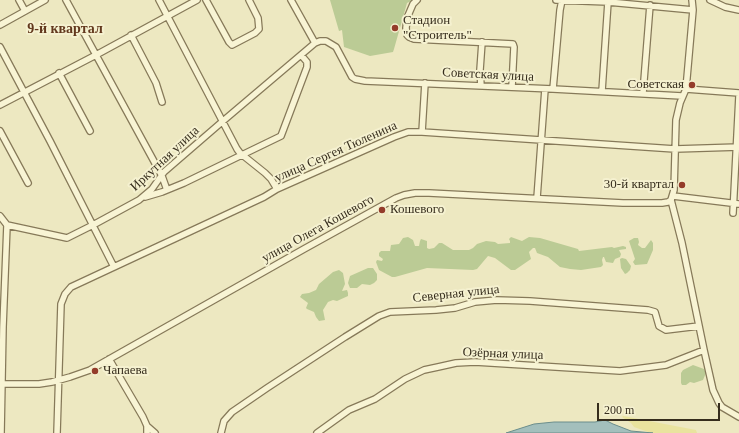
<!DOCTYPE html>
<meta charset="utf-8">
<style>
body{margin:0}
#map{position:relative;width:739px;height:433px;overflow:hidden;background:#ede8c1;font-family:Georgia,serif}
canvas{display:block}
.scale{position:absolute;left:597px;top:403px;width:123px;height:18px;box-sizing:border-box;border:2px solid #362d1d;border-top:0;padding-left:5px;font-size:12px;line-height:14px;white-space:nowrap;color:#362d1d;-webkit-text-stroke:3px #f5f1d0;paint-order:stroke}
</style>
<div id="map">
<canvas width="739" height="433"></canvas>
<div class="scale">200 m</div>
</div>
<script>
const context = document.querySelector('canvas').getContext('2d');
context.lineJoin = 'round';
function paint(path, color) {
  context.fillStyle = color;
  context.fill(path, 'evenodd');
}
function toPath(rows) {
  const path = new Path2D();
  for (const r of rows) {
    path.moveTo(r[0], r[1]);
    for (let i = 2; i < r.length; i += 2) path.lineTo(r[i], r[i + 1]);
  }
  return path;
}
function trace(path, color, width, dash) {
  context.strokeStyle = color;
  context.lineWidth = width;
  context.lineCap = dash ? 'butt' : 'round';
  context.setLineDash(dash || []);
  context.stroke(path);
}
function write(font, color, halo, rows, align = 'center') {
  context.font = font + ' Georgia,serif';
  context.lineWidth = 4;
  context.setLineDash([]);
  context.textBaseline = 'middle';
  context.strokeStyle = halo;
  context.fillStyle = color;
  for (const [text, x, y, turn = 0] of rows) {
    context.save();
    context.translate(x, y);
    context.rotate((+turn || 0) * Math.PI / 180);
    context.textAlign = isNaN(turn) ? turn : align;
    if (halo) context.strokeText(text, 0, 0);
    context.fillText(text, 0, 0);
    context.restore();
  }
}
paint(toPath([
 [330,0,413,0,407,3,394,49,393,52,370,56,344,47,342,30,339,31],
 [408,237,413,240,415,246,419,246,420,241,421,239,427,241,427,248,429,249,434,248,439,243,442,243,453,250,469,250,473,248,477,244,486,241,495,242,498,244,510,243,510,241,509,239,511,237,522,241,529,237,540,238,578,249,579,251,612,247,614,248,623,246,626,247,626,249,619,250,621,254,620,257,615,259,613,263,606,262,604,257,603,257,602,260,603,265,601,267,581,270,570,269,560,267,548,257,537,253,535,248,533,248,529,252,531,259,515,270,511,270,495,258,488,256,477,269,473,270,427,268,395,277,392,277,379,270,376,262,377,260,382,261,383,259,379,256,379,253,381,251,390,251,391,245,399,244,403,238],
 [634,238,638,238,639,242,638,245,642,248,645,248,651,240,653,243,653,250,647,264,635,265,633,262,635,259,629,241],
 [622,258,626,259,631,266,630,270,627,273,625,274,621,268,620,259],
 [368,268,373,268,377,274,377,280,374,283,370,285,362,284,357,288,350,288,348,283,350,276],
 [339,270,343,273,345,284,342,291,347,290,348,293,348,296,337,301,333,300,328,302,323,310,325,320,319,321,316,317,314,312,307,309,306,308,308,303,300,297,302,294,309,293,316,290,319,284,333,272],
 [693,365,704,369,706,373,703,380,694,383,690,382,686,385,682,385,681,383,681,373,683,370]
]), '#bbcb95');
paint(toPath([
 [623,416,696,430,697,433,651,433,634,427,631,423,622,417]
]), '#e9e39e');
const water = toPath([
 [605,420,613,424,631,431,653,433,506,433,534,424,554,422,595,422,605,420]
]);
paint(water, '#a3bfbc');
trace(water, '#6b8d8b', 1);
const minor = toPath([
 [19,0,25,11],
 [66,0,162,176,167,190],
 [159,0,237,149,240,153,265,173,271,179,277,189],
 [206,0,229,42,232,45,255,33,259,29,258,18,249,0],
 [291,0,315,43],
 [417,0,413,4,407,18,406,28,407,35,409,37,414,39,513,44,514,47,512,87],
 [556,0,608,2,693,10],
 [692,0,693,10,686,89,680,103,676,120,674,190,671,200,682,243,704,350,713,390,719,403,722,407,739,417],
 [710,0,725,7,739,10],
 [0,25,45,0],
 [131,35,156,83,162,102],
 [0,47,50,141,114,267],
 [59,73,90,131],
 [481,86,480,70,482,42],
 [553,89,560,10,562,0],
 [686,89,739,93],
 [602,91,608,2],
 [643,93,650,5],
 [0,105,96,55,197,0],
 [0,131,28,183],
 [422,132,425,83],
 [673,196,739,204],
 [145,197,162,192,184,183,281,136,307,67,307,62,301,55],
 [537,198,545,89],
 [733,213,739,96],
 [0,216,7,225],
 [7,225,67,238,93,225,139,200,152,189,164,172,223,121,315,43,320,41,326,41,336,47,352,77,355,79,365,81,553,89,682,96],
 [109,359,143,417,147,426,147,433],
 [0,384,39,384,52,382,70,377,90,370,304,249,396,198,404,195,415,193,429,193,623,203,662,203,668,202,671,200],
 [147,426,155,433],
 [1,433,3,327,7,225],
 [57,433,61,304,65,294,71,287,264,197,277,189,394,137,408,132,422,132,675,149,739,147],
 [221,433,224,421,232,412,267,388,345,337,379,316,390,312,436,310,455,308,475,302,497,300,530,301,648,310,655,312,659,326,666,330,699,326],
 [317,433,349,410,375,399,405,379,424,370,438,367,456,363,475,362,620,371,666,365,704,350]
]);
trace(minor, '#867959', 8);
trace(minor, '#f8f4d4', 5.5);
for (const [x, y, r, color] of [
 [395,28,4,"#943c2a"],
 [692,85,4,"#943c2a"],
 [682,185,4,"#943c2a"],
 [382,210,4,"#943c2a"],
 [95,371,4,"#943c2a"]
]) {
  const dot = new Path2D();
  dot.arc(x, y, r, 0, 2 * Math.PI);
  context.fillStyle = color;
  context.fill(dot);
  trace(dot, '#f5f1d0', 1.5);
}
write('13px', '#362d1d', '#f5f1d0', [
 ["Стадион",403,21],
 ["\"Строитель\"",403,36],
 ["Советская",684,85,"right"],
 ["30-й квартал",674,185,"right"],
 ["Кошевого",390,210],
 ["Чапаева",103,371]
], 'left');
write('13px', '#362d1d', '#f5f1d0', [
 ["Советская улица",488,75,3],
 ["улица Сергея Тюленина",336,152,-24],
 ["Иркутная улица",165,159,-43],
 ["улица Олега Кошевого",318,229,-29],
 ["Северная улица",456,294,-6],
 ["Озёрная улица",503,354,2]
]);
write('bold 14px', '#62381d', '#f5f1d0', [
 ["9-й квартал",65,29]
]);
</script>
